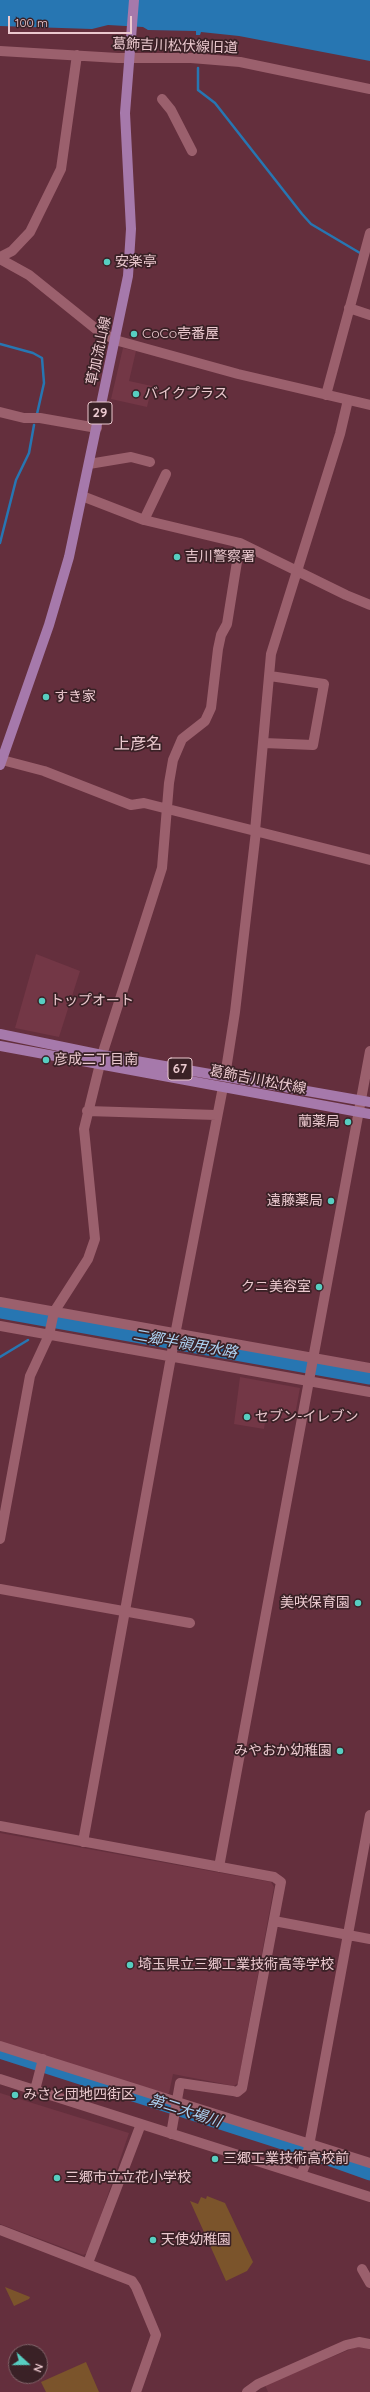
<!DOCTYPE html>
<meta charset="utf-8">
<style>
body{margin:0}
#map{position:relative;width:370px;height:2392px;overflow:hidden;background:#642f3d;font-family:Quicksand,sans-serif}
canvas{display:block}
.north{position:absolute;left:8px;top:2344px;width:40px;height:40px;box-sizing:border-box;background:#3a2126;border:1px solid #81646a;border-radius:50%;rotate:111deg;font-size:11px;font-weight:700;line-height:16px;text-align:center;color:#ebc9cf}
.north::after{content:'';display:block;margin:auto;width:14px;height:18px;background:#57cec1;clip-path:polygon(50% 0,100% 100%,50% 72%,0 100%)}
.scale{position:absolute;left:8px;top:16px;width:124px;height:18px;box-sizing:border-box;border:2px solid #ebc9cf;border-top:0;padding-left:5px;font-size:12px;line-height:14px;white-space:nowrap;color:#ebc9cf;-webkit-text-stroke:3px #3a2126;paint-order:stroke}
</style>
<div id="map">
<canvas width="370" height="2392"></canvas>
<div class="north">N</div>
<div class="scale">100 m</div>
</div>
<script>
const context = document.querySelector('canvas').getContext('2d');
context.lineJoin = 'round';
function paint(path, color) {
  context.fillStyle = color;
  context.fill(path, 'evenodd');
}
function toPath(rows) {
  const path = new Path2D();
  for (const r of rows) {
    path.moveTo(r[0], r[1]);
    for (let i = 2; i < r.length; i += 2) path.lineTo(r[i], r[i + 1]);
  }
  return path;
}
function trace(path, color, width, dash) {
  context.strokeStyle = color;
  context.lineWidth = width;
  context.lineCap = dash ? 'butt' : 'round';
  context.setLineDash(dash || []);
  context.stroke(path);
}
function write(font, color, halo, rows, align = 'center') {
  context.font = font + ' Quicksand,"Noto Sans JP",sans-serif';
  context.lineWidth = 3.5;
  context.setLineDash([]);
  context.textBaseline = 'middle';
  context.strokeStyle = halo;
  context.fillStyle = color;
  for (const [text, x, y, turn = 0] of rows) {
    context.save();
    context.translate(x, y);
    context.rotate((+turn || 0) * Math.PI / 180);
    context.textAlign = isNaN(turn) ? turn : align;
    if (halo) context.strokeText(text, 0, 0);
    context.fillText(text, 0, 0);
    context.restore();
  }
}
paint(toPath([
 [123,348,136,351,129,381,152,386,147,407,111,399],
 [36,954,80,971,59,1037,15,1028],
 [240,1377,300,1388,295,1415,288,1414,287,1419,266,1415,264,1429,234,1424],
 [0,1833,271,1882,274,1887,238,2083,234,2086,173,2074,169,2093,166,2094,0,2042],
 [0,2093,129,2133,88,2253,83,2255,0,2224],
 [358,2346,370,2348,370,2392,268,2392,265,2385]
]), '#733746');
paint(toPath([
 [207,2196,225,2203,253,2262,247,2271,226,2281,190,2201,198,2204,201,2197,206,2199],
 [5,2287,30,2297,29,2299,14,2306],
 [86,2362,99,2392,46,2392,41,2382]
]), '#7b542b');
paint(toPath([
 [0,0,370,0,370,61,239,36,201,32,200,35,196,35,196,31,148,30,143,27,108,25,92,29,0,26]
]), '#2776b2');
trace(toPath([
 [198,68,198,90,215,103,302,214,311,224,360,253],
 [0,344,33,353,42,358,44,383,37,414],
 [0,543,16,480,29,453,34,425],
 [0,1357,28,1340]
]), '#2776b2', 2.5);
trace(toPath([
 [0,1311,370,1377],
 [0,2051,283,2142,370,2173]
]), '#2776b2', 15);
trace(toPath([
 [0,51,118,58,191,58,240,62,370,89],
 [162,99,171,110,192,151],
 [0,257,12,251,30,232,61,169,77,55],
 [0,259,29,275,96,329,115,340,238,374,370,405],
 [349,308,370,315],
 [326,395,370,233],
 [0,412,24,418,40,418,97,428],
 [89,464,131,457,150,462],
 [82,496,144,520,240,543,346,595,370,605],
 [144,520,166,474],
 [264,743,313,745,324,684,270,676],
 [2,760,44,771,131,805,144,803,370,860],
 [255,831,271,654,340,434,348,400],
 [102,1055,162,868,169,783,173,760,182,739,205,721,211,708,218,649,221,635,227,624,240,543],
 [225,1076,235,1012,256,831],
 [87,1111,216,1115],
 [0,1302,370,1368],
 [0,1326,370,1392],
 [0,1539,30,1376,49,1335,54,1312,88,1259,95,1239,84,1129,100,1064],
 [0,1589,190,1623],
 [0,1826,274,1877,281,1882,242,2088,237,2092,233,2091,180,2083,171,2134],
 [83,1842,175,1335,223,1087],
 [219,1867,370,1051],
 [274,1921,370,1939],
 [0,2046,370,2163],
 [0,2079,370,2197],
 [35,2090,43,2059],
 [301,2175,306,2162,370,1815],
 [0,2230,132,2281,136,2287,156,2335,136,2392],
 [88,2263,141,2124],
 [362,2269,370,2283],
 [247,2392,258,2384,346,2345,359,2342,370,2344]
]), '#9b606d', 10);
trace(toPath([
 [0,765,49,625,69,557,128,276,131,229,125,113,134,0],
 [0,1034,102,1055,370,1102],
 [0,1046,370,1114]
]), '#a679ab', 10);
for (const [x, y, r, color] of [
 [107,262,4,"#57cec1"],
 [134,334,4,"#57cec1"],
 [136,394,4,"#57cec1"],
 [177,557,4,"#57cec1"],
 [46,697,4,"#57cec1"],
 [42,1001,4,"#57cec1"],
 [46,1060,4,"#57cec1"],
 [348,1122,4,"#57cec1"],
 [331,1201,4,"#57cec1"],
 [319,1287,4,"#57cec1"],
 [247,1417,4,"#57cec1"],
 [358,1603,4,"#57cec1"],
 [340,1751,4,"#57cec1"],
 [130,1965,4,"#57cec1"],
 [15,2095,4,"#57cec1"],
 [215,2159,4,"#57cec1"],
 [57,2178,4,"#57cec1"],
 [153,2240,4,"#57cec1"]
]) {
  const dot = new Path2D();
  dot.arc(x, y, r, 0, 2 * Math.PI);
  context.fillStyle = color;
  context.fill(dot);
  trace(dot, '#3a2126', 1.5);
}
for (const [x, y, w] of [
 [100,413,24],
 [180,1069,24]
]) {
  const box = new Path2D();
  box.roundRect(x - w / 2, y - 11, w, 22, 3);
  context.fillStyle = '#3a2126';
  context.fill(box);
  trace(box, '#ebc9cf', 1);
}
write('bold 13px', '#ebc9cf', null, [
 ["29",100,413],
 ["67",180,1069]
]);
write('14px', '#ebc9cf', '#3a2126', [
 ["葛飾吉川松伏線旧道",175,46,2],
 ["草加流山線",99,351,-78],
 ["葛飾吉川松伏線",258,1080,11]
]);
write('14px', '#ebc9cf', '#3a2126', [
 ["安楽亭",115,262],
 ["CoCo壱番屋",142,334],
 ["バイクプラス",144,394],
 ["吉川警察署",185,557],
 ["すき家",54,697],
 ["トップオート",50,1001],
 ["彦成二丁目南",54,1060],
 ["蘭薬局",340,1122,"right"],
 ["遠藤薬局",323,1201,"right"],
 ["クニ美容室",311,1287,"right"],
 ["セブン-イレブン",255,1417],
 ["美咲保育園",350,1603,"right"],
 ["みやおか幼稚園",332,1751,"right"],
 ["埼玉県立三郷工業技術高等学校",138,1965],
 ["みさと団地四街区",23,2095],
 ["三郷工業技術高校前",223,2159],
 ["三郷市立立花小学校",65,2178],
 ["天使幼稚園",161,2240]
], 'left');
write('italic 15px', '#add2f2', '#3a2126', [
 ["二郷半領用水路",185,1344,10],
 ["第二大場川",185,2111,18]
]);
write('16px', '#ebc9cf', '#3a2126', [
 ["上彦名",138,744]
]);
</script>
